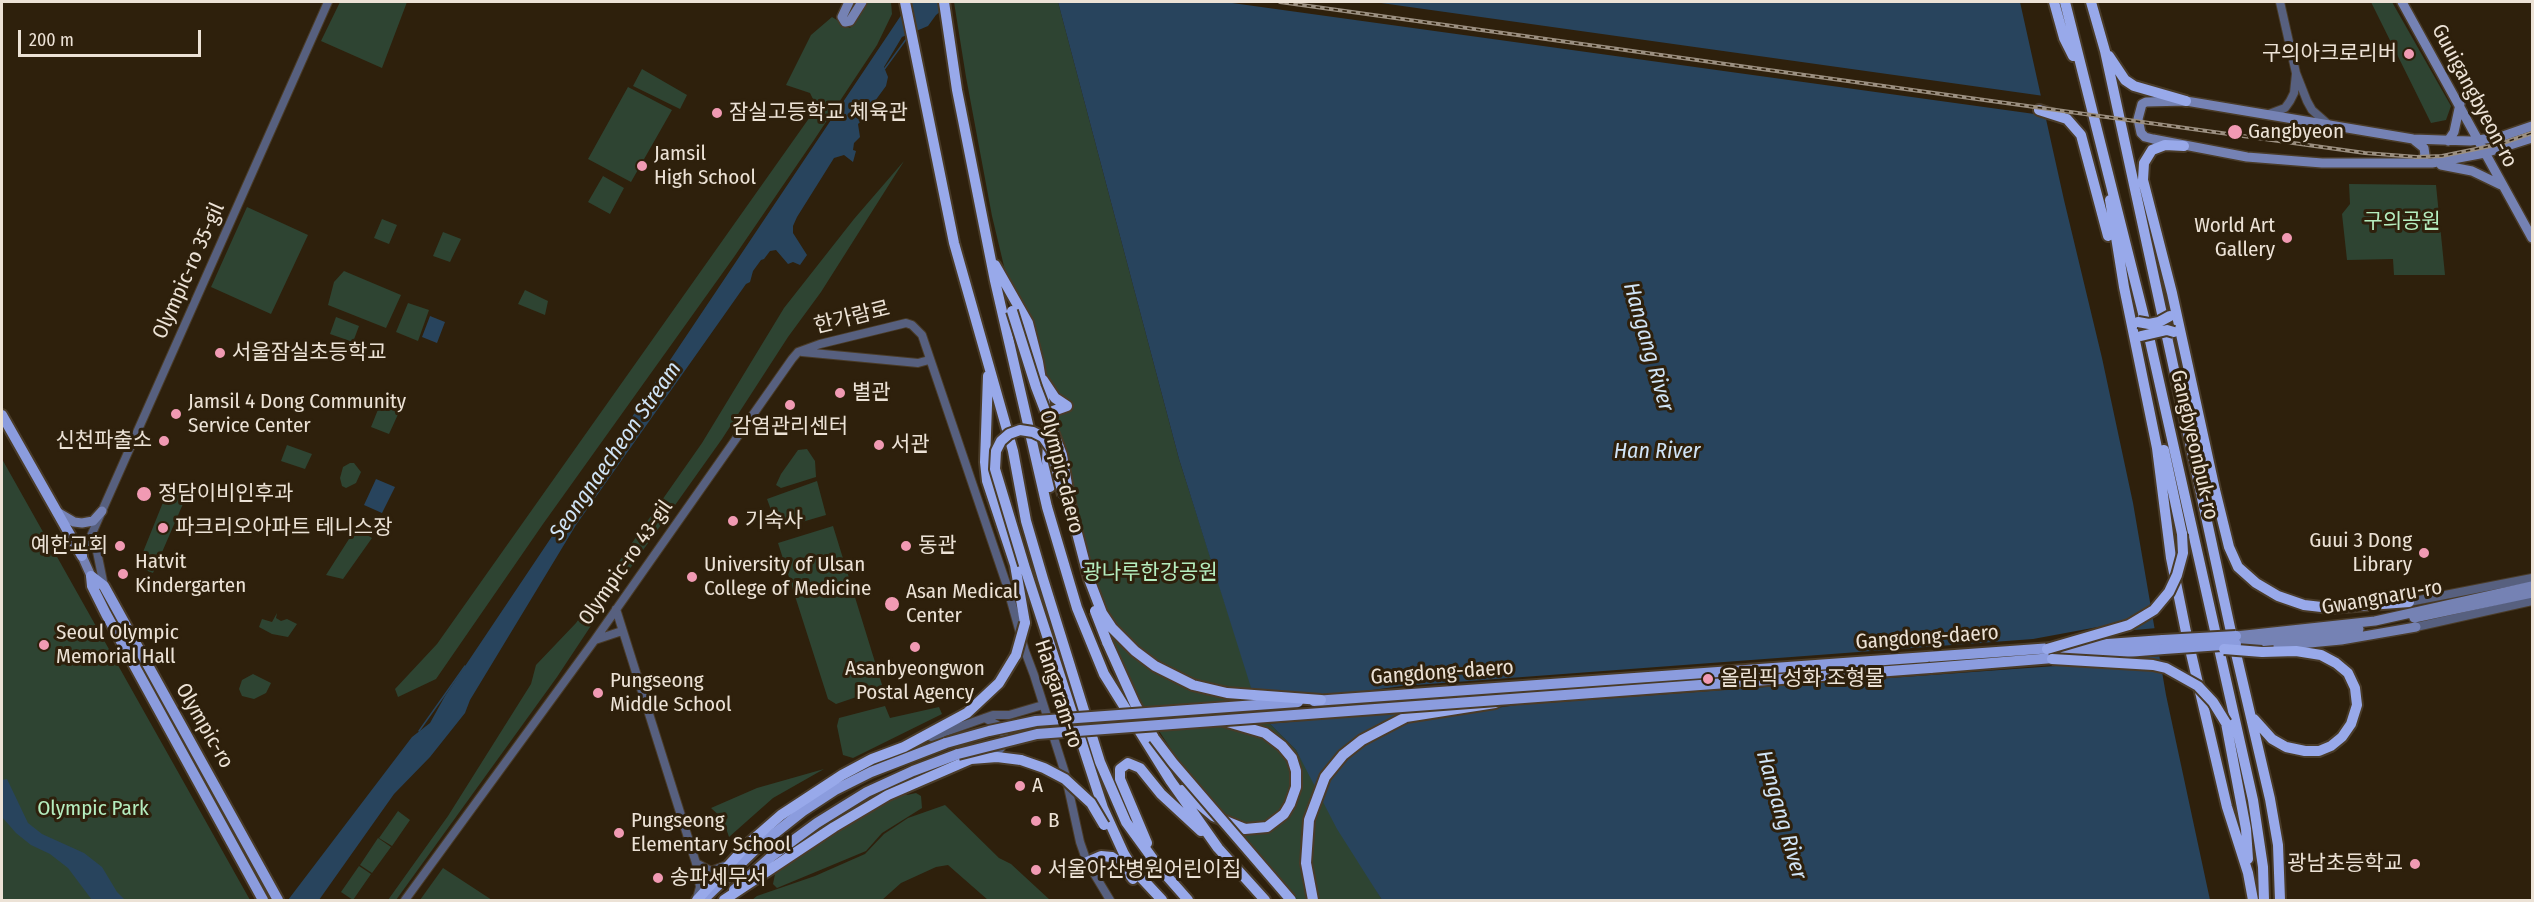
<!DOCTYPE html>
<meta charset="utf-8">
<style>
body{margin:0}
#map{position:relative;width:2534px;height:902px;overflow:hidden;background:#2e200c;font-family:"Fira Sans Condensed",sans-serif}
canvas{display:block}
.frame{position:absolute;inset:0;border:3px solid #ece2d6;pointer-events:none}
.scale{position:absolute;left:18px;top:30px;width:183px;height:27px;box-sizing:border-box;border:3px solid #ece2d6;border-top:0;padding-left:8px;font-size:18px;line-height:21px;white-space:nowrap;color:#ece2d6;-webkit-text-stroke:4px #2e200c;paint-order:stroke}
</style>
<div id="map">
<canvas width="2534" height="902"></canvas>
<div class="frame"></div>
<div class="scale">200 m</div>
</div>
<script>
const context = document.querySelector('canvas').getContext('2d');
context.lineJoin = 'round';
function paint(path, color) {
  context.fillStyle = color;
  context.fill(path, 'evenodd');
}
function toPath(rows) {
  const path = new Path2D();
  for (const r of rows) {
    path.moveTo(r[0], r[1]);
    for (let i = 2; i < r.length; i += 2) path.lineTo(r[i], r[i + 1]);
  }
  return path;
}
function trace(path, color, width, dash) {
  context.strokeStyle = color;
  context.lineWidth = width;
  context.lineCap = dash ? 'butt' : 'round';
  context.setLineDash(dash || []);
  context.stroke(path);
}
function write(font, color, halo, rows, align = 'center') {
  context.font = font + ' "Fira Sans Condensed","Noto Sans KR",sans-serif';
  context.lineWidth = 6;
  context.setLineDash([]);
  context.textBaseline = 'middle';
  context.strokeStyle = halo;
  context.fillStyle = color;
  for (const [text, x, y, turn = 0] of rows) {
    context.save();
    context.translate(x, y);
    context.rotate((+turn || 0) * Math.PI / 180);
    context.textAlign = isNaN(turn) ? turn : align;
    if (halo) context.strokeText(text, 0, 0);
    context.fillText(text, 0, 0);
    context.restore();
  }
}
paint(toPath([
 [340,2,407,2,382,68,321,41],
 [867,2,891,2,892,14,877,45,814,140,734,257,543,524,436,679,398,697,395,689,437,644,817,107,810,93,786,85,811,35,832,17,850,28],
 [954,2,1058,2,1179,459,1254,694,1270,724,1296,750,1382,900,1297,900,1185,771,1128,683,1107,640,1037,406,1013,304,992,216,966,77],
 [2371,2,2392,2,2451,106,2446,120,2431,123],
 [642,69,687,95,680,109,633,86],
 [628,87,672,110,631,182,588,159],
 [904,161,821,292,788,337,722,439,614,591,557,677,396,900,388,900,448,816,531,684,536,665,576,623,702,443,784,308,854,219],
 [603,176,624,188,610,214,588,202],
 [2349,184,2436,185,2445,275,2394,275,2393,259,2347,260,2342,214,2350,204],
 [247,207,308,235,271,314,211,287],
 [382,219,397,225,389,244,374,238],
 [443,232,461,239,450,262,433,256],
 [344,271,401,295,386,328,328,305,334,282],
 [525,290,548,301,545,315,518,304],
 [408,303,429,310,418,341,396,332],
 [336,317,359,326,353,342,330,334],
 [381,402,400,410,389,434,371,427],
 [287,445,312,454,305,469,281,461],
 [807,449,815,461,816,477,781,488,776,485,781,474,798,450],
 [2,459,250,900,2,900],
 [350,463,354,463,361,472,356,483,346,488,342,486,340,478,343,467],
 [172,480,189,490,153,573,137,567],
 [817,481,826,515,778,529,767,499],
 [833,526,883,688,836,704,828,699,778,543],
 [356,528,372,538,343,579,326,575],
 [277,613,276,618,281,621,287,619,297,624,288,637,272,634,259,627,262,619,272,622],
 [253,674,271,683,266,693,254,699,242,696,239,689,242,680],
 [885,706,890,718,939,707,942,714,853,758,843,755,837,726,839,718],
 [824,769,773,798,729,837,723,819,711,808,757,788],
 [901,793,907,795,916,793,921,796,922,808,882,833,866,851,777,888,773,884,775,874,835,828],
 [945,805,999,858,1011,864,1050,900,988,900,948,865,936,867,901,883,882,900,752,900,757,896,815,876,865,854,884,834,908,818],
 [398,811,410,820,392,846,379,838],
 [378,838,391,847,372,873,360,865],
 [359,866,371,874,353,900,341,892],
 [443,868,492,900,420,900]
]), '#2e4432');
paint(toPath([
 [910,2,952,2,936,15,928,26,902,37,884,67,888,77,886,86,875,101,871,111,858,124,860,137,854,143,853,150,856,151,853,162,844,155,834,158,797,217,793,226,793,233,807,255,800,265,793,262,788,264,776,250,770,251,764,259,761,260,753,271,750,282,746,284,576,525,470,700,465,713,430,757,394,794,319,900,288,900,412,737,430,723,445,696],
 [1058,2,2020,2,2064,200,2102,358,2133,503,2166,695,2210,900,1382,900,1337,829,1296,750,1270,724,1253,694,1179,459],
 [430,316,445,322,437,343,422,337],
 [376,479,395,487,382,513,364,505],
 [7,779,28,823,42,834,84,853,102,867,117,892,125,900,92,900,68,868,50,854,31,845,16,833,2,817,2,780]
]), '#28445d');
paint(toPath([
 [1225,2,1374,2,2044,96,2049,116],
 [2114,624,2123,631,2157,628,2162,656,2127,659,2150,668,2069,665,1517,705,1425,718,1417,711,1266,724,1254,702,1269,700,1275,691,1320,697,1402,686,2033,639]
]), '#2e200c');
trace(toPath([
 [883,71,907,38],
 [419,731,465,666]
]), '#28445d', 1.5);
const tertiary = toPath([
 [2280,2,2296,73,2307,101,2312,110,2329,125],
 [2269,114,2285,108,2290,101,2294,93,2296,74],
 [802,352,918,363,929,360],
 [93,532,104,586],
 [82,556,328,2],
 [2409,602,2532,578],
 [616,609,696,863,700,887,697,898],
 [2416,627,2532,601],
 [595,640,622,631],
 [985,718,1001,727,1005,737,1001,748,993,757],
 [931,737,993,715,1009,715,1043,705],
 [696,863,711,871,724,866],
 [405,900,594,641,792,359,798,352,820,344,906,323,912,325,922,335,1006,583,1025,651,1034,675,1065,773,1080,842,1087,862,1110,900]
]);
const secondary = toPath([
 [849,2,842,17,845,22,850,21,862,2],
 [2402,2,2532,238],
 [2532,126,2500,137,2470,141,2413,139,2186,101,2146,102,2142,104,2138,119,2141,133,2145,137,2153,139,2247,157,2322,163,2432,163,2485,153,2532,138],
 [2414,140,2424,148,2425,155,2422,160,2414,163],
 [2448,141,2454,132,2460,104],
 [2441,165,2472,171,2501,185],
 [57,512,74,522,82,523,93,521,102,511],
 [82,556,91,576],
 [2414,618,2532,593],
 [2236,636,2375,621,2532,586],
 [2236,644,2302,638,2359,629],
 [2278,646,2341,640,2416,627]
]);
const primary = toPath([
 [2,415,82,556],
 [91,576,104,586,278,900],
 [91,576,92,586,106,614,263,900],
 [1927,657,2163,640],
 [1930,668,2164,649],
 [734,890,772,856,817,823,867,792,913,771,958,754],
 [703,900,760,845,803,811,835,790,871,772,946,743]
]);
const trunk = toPath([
 [905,2,954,243,1013,451,1026,521,1043,579,1100,762,1126,822,1158,866,1188,900],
 [944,2,957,90,995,281,1047,507,1077,608,1104,674,1170,780,1218,848,1265,900],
 [2054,2,2064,38,2073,56],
 [2065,2,2150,341,2253,800,2263,867,2264,900],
 [2091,2,2105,51,2231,632,2270,799,2278,845,2280,900],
 [2109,56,2125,80,2134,86,2186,101],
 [2039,110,2067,119,2081,135,2108,236],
 [2184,146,2165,145,2152,150,2144,163,2143,180,2172,293,2215,490,2229,547,2238,567,2256,583,2278,596,2304,605,2330,608,2409,602],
 [2110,200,2124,287,2157,448,2171,558,2186,632,2227,807,2248,873,2253,900],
 [995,265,1028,323,1038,362,1045,404],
 [988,376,985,462,987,481,1015,565,1025,623],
 [1043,380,1055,398,1067,406,1053,411,1048,423],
 [1048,443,1047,461,1050,487],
 [2164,450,2182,534],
 [1024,565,1103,808,1124,854,1134,870,1162,900],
 [1107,642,1135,704,1154,738],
 [2254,719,2272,739,2286,747,2305,751,2319,751,2331,746,2342,737,2351,724,2357,705,2355,688,2348,673,2336,663,2321,655,2296,651,2262,652],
 [2226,723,2246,829,2248,859],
 [1182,790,1213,816,1245,829,1267,827,1284,814,1290,804,1296,787,1296,771,1292,758,1282,746,1265,733,1224,721],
 [1147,843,1120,779,1120,769,1128,763,1140,768,1161,794,1201,831],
 [1087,862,1101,856,1112,857,1122,864,1133,879],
 [697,900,749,843,781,815,842,775,872,759,904,747,967,713,999,683,1016,655],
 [724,900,834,827,888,795,971,759,997,757,1021,760],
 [1313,900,1306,863,1309,820,1325,777,1343,755,1362,740,1406,717,1495,703]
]);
trace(tertiary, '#493b28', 10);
trace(secondary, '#493b28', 12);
trace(primary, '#493b28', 14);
trace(trunk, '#493b28', 14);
trace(tertiary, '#57607f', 8);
trace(secondary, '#7582b4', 9);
trace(primary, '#8b9cde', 10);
trace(trunk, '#98a9ea', 10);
const rail = toPath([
 [1280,2,2365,153,2417,157,2442,156,2500,144,2532,133]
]);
trace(rail, '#9b8f80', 4);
trace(rail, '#2e200c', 1.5, [4.5]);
const primaryBridge = toPath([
 [2163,640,2236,636],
 [2164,649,2236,644],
 [1314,701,1927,657],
 [946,743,989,731,1036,721,1298,702],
 [958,754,1037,734,1930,668]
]);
const trunkBridge = toPath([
 [1012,311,1036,387,1062,455,1072,514,1089,579,1102,613,1112,628,1135,651,1155,666,1193,685,1227,693,1321,700],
 [2138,322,2149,324,2159,322,2170,316],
 [2141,336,2167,330,2174,332],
 [1024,565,995,469,996,451,1001,441,1009,434,1020,430,1033,432,1043,437,1052,450,1063,495],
 [1095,611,1107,642],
 [2047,649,2129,625,2154,610,2169,592,2177,575,2183,553,2182,534],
 [2224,649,2262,652],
 [1016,655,1025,623],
 [2052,659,2153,665,2166,668,2198,686,2213,702,2226,723],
 [1154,738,1173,763,1291,900],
 [1021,760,1044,768,1065,779,1091,803,1104,825]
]);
trace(primaryBridge, '#493b28', 14, []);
trace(trunkBridge, '#493b28', 14, []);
trace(primaryBridge, '#8b9cde', 10);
trace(trunkBridge, '#98a9ea', 10);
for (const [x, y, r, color] of [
 [2409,54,6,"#f19ab3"],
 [717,113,6,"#f19ab3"],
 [2235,132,8,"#f19ab3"],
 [642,166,6,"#f19ab3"],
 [2287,238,6,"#f19ab3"],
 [220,353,6,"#f19ab3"],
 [840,393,6,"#f19ab3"],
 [790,405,6,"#f19ab3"],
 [176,414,6,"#f19ab3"],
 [164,441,6,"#f19ab3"],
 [879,445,6,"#f19ab3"],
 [144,494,8,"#f19ab3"],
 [733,521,6,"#f19ab3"],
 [163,528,6,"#f19ab3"],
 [120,546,6,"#f19ab3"],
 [906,546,6,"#f19ab3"],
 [2424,553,6,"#f19ab3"],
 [123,574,6,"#f19ab3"],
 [692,577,6,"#f19ab3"],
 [892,604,8,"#f19ab3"],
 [44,645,6,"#f19ab3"],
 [915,647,6,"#f19ab3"],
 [1708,679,6,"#f19ab3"],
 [598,693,6,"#f19ab3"],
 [1020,786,6,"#f19ab3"],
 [1036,821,6,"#f19ab3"],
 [619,833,6,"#f19ab3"],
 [2415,864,6,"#f19ab3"],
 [1036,870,6,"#f19ab3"],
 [658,878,6,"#f19ab3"]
]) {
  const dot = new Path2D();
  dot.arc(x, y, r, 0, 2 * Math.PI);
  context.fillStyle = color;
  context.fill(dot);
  trace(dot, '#2e200c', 2);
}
write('21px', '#ece2d6', '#2e200c', [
 ["구의아크로리버",2397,54,"right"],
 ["잠실고등학교 체육관",729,113],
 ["Gangbyeon",2248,132],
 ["Jamsil",654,154],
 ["High School",654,178],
 ["World Art",2275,226,"right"],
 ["Gallery",2275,250,"right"],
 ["서울잠실초등학교",232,353],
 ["별관",852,393],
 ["Jamsil 4 Dong Community",188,402],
 ["Service Center",188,426],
 ["감염관리센터",790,427,"center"],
 ["신천파출소",152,441,"right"],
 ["서관",891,445],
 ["정담이비인후과",158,494],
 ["기숙사",745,521],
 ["파크리오아파트 테니스장",175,528],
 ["Guui 3 Dong",2412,541,"right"],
 ["Library",2412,565,"right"],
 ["예한교회",108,546,"right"],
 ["동관",918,546],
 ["Hatvit",135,562],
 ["Kindergarten",135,586],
 ["University of Ulsan",704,565],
 ["College of Medicine",704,589],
 ["Asan Medical",906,592],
 ["Center",906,616],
 ["Seoul Olympic",56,633],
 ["Memorial Hall",56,657],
 ["Asanbyeongwon",915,669,"center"],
 ["Postal Agency",915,693,"center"],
 ["올림픽 성화 조형물",1720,679],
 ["Pungseong",610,681],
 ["Middle School",610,705],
 ["A",1032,786],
 ["Pungseong",631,821],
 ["Elementary School",631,845],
 ["B",1048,821],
 ["광남초등학교",2403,864,"right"],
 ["서울아산병원어린이집",1048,870],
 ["송파세무서",670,878]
], 'left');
write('21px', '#ece2d6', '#2e200c', [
 ["Guuigangbyeon-ro",2474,96,62],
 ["Olympic-ro 35-gil",189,271,-66],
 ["한가람로",852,318,-14],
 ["Gangbyeonbuk-ro",2194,445,77],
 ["Olympic-daero",1061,472,76],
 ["Olympic-ro 43-gil",626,563,-55],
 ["Gwangnaru-ro",2382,598,-10],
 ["Gangdong-daero",1927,638,-4],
 ["Gangdong-daero",1442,673,-4],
 ["Hangaram-ro",1058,694,72],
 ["Olympic-ro",204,726,60]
]);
write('21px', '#b5edbf', '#2e200c', [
 ["구의공원",2402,222],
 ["광나루한강공원",1150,573],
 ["Olympic Park",93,809]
]);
write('italic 22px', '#d0e4f7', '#2e200c', [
 ["Hangang River",1648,347,74],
 ["Seongnaecheon Stream",616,451,-55],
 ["Han River",1657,452],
 ["Hangang River",1781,815,74]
]);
</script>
